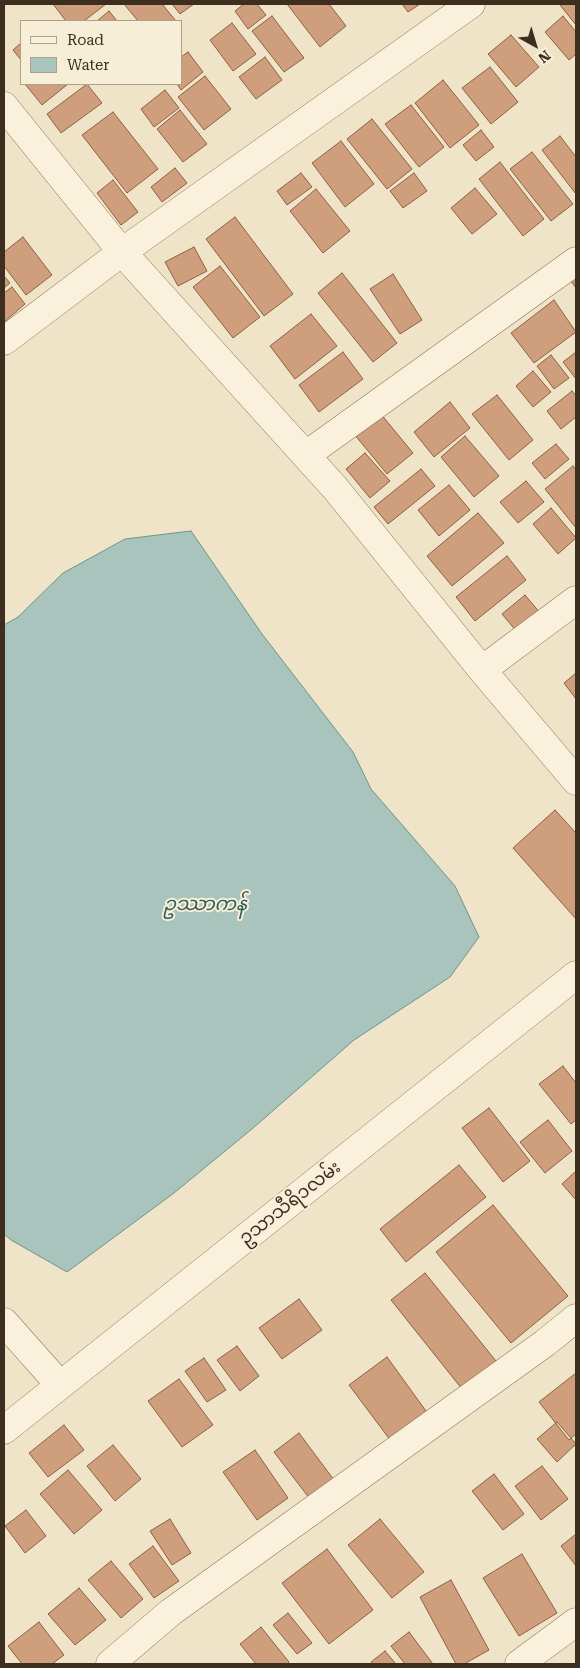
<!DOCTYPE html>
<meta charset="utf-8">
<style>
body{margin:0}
#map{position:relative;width:580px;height:1668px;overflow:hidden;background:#f0e4c8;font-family:"Roboto Serif",serif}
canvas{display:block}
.frame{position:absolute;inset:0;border:5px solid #3d2e20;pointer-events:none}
.legend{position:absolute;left:20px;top:20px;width:162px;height:65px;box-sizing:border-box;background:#f7eed8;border:1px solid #ada18e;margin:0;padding:6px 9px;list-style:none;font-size:15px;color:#3d2e20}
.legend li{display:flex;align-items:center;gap:10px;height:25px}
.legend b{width:25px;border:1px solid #ada18e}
.north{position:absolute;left:510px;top:20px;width:50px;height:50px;-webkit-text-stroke:4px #f7eed8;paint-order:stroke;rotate:141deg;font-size:14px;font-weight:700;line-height:20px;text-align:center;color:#3d2e20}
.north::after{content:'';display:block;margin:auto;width:18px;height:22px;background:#3d2e20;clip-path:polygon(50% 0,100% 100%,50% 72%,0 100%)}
</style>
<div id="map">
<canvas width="580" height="1668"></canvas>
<div class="frame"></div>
<ul class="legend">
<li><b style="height:6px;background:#faf1dc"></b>Road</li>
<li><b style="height:14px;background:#a9c4bc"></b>Water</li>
</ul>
<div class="north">N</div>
</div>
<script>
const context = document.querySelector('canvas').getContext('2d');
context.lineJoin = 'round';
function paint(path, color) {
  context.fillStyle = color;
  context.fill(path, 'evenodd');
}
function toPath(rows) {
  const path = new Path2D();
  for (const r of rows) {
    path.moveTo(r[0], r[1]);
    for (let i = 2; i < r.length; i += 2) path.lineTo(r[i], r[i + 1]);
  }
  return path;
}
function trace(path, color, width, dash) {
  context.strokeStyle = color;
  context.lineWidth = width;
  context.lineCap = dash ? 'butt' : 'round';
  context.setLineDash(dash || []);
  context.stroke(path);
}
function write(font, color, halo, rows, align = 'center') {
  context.font = font + ' "Roboto Serif","Noto Sans Myanmar",serif';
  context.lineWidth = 4;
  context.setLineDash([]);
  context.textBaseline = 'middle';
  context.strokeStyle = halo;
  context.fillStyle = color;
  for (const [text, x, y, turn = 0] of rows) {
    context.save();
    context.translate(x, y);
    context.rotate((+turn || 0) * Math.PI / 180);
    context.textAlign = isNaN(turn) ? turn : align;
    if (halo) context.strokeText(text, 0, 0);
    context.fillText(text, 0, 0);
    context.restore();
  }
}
const water = toPath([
 [191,531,262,634,353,752,371,789,455,886,479,937,450,977,354,1040,252,1129,174,1193,67,1272,11,1240,4,1234,4,625,18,617,63,573,125,539,191,531]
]);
paint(water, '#a9c4bc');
trace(water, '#6f938a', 1);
const building = toPath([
 [53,4,106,4,84,21,66,21,53,4],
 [124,4,162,4,176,21,138,21,124,4],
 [172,4,194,4,180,14,172,4],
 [244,4,257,4,266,15,248,29,235,11,244,4],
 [287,4,329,4,346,26,320,47,287,4],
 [402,4,420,4,408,12,402,4],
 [562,4,576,4,576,25,560,5,562,4],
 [109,11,117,21,97,21,109,11],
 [272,16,304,58,284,72,252,31,272,16],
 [563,16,576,32,576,54,569,60,545,32,563,16],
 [232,23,256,54,233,71,210,40,232,23],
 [511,35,539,67,516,87,488,54,511,35],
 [21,43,21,60,13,50,21,43],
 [188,52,203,72,181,90,177,84,181,84,181,57,188,52],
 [265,57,282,80,256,99,239,77,265,57],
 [490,67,518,102,491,124,462,88,490,67],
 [205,76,231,109,204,130,178,97,205,76],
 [443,80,479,125,450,148,415,103,443,80],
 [25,84,68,84,42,105,25,84],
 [87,84,102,103,61,133,47,114,87,84],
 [165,90,179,108,154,127,141,109,165,90],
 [411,105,444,147,419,167,385,124,411,105],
 [180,110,207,144,183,162,157,129,180,110],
 [113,112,158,169,127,193,82,135,113,112],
 [372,119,412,169,387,189,347,139,372,119],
 [481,130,494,147,476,161,463,145,481,130],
 [560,136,576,157,576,194,542,150,560,136],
 [341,141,374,184,345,207,312,163,341,141],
 [532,152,573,204,551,221,510,169,532,152],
 [500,162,544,219,523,236,479,179,500,162],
 [175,168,187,183,162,202,151,187,175,168],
 [301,173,312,187,287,205,277,191,301,173],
 [414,173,427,191,403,208,390,191,414,173],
 [113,180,138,212,121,225,97,193,113,180],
 [475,188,497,214,472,234,451,208,475,188],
 [316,189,350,231,323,253,290,211,316,189],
 [235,217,293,294,264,316,206,239,235,217],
 [23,237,52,275,26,295,4,266,4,252,23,237],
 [194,247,207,271,178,286,165,262,194,247],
 [220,266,260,317,233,338,193,287,220,266],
 [342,273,397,343,373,362,318,293,342,273],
 [393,274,422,320,400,334,370,289,393,274],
 [4,276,10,283,4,288,4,276],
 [576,277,576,288,571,281,576,277],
 [12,287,25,304,4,322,4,293,12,287],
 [554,300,576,332,534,363,511,333,554,300],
 [311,314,337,346,295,379,270,346,311,314],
 [343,352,363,379,319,412,299,385,343,352],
 [576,352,576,379,563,362,576,352],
 [551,355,569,378,554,389,537,366,551,355],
 [533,371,551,392,533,407,516,386,533,371],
 [572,391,576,396,576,417,561,429,547,411,572,391],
 [497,395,533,440,509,460,472,414,497,395],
 [450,402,470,428,434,457,414,432,450,402],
 [380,413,413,453,387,474,354,434,380,413],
 [465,436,499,476,474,497,441,457,465,436],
 [556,444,569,459,545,479,532,463,556,444],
 [365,453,390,481,370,498,346,469,365,453],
 [573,466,576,470,576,528,545,489,573,466],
 [421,469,435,486,388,524,374,507,421,469],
 [526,481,544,502,518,523,500,502,526,481],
 [449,485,470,510,439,536,418,510,449,485],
 [551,508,576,538,558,554,533,524,551,508],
 [478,513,504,543,452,586,427,556,478,513],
 [507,556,526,580,475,621,456,597,507,556],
 [525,595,540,613,517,632,502,614,525,595],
 [576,673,576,699,564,683,576,673],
 [555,810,576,833,576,919,513,848,555,810],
 [563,1066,576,1083,576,1120,571,1124,539,1084,563,1066],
 [489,1108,530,1161,503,1182,462,1128,489,1108],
 [548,1120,572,1151,545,1173,520,1142,548,1120],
 [459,1165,486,1197,406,1262,380,1229,459,1165],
 [576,1171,576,1200,562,1184,576,1171],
 [493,1205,568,1296,511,1343,436,1252,493,1205],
 [425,1273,496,1361,462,1389,391,1300,425,1273],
 [299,1299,322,1330,282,1359,259,1328,299,1299],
 [237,1346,259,1376,240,1391,217,1360,237,1346],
 [387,1357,431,1418,394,1445,349,1385,387,1357],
 [204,1358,226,1390,207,1402,185,1371,204,1358],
 [576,1373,576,1434,569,1440,539,1402,576,1373],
 [179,1379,213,1425,182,1447,148,1401,179,1379],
 [557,1422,576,1444,557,1462,537,1439,557,1422],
 [64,1425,84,1450,48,1477,29,1453,64,1425],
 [299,1433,337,1484,313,1503,274,1452,299,1433],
 [113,1445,141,1479,115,1501,87,1466,113,1445],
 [255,1450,288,1498,257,1520,223,1472,255,1450],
 [542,1466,568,1499,541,1520,515,1486,542,1466],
 [68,1470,102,1510,74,1534,40,1494,68,1470],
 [494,1474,524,1514,503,1530,472,1491,494,1474],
 [26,1510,46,1536,25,1553,5,1526,26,1510],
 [170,1519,191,1553,172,1565,150,1531,170,1519],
 [380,1519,424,1572,392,1598,348,1545,380,1519],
 [576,1534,576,1566,561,1546,576,1534],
 [153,1546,179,1581,154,1598,129,1564,153,1546],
 [327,1549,373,1610,329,1644,282,1583,327,1549],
 [522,1554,557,1613,519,1636,483,1578,522,1554],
 [111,1561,143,1599,121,1618,88,1580,111,1561],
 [451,1580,489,1650,464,1664,456,1664,420,1597,451,1580],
 [79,1588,106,1620,75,1645,48,1614,79,1588],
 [288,1613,312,1643,297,1654,273,1625,288,1613],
 [39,1622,64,1655,52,1664,22,1664,8,1646,39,1622],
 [261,1627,289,1662,287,1664,256,1664,240,1644,261,1627],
 [409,1632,433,1664,405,1664,391,1646,409,1632],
 [385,1651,396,1664,373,1664,371,1662,385,1651]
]);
paint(building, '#cf9f7d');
trace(building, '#8d5f41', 1);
const minor = toPath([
 [4,106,122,252,335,488,482,670,576,781],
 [4,341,122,252,471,4],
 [306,455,576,261],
 [482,670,576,600],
 [4,1322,60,1385],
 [4,1430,576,975],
 [110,1664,171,1612,545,1343,576,1318],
 [519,1664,576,1622]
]);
trace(minor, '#8d765c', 29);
trace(minor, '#faf1dc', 28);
write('18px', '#3d2e20', '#f7eed8', [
 ["ဥသာသီရိ၁လမ်း",290,1203,-38]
]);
write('italic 19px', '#2f5d5a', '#f7eed8', [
 ["ဥဿာကန်",205,904]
]);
</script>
